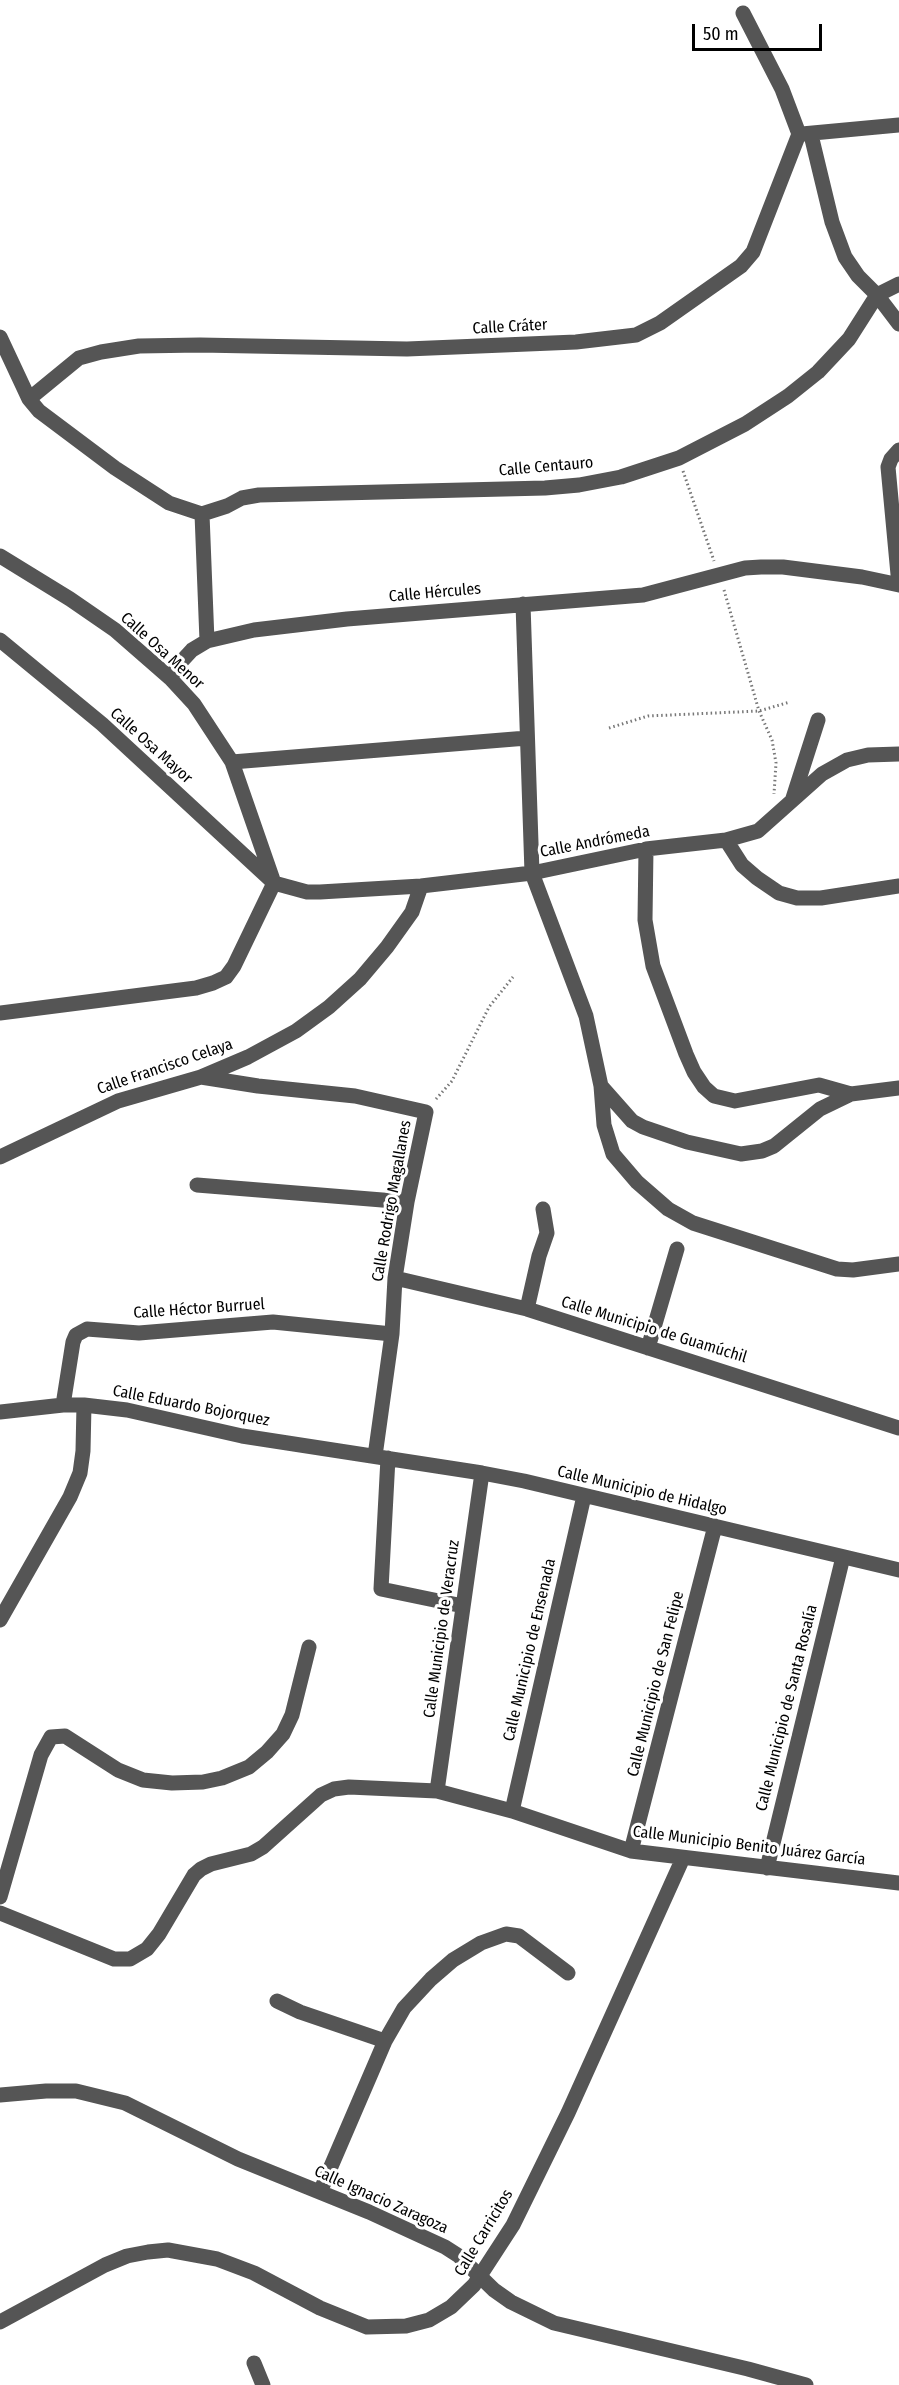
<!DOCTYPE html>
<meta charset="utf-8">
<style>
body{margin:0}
#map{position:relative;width:899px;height:2385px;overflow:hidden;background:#fff;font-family:"Fira Sans Condensed",sans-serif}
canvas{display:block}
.scale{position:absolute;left:692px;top:24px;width:130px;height:27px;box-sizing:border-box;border:3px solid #000;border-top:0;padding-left:8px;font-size:18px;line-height:21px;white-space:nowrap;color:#000;-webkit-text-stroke:4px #fff;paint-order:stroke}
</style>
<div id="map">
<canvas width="899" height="2385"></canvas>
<div class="scale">50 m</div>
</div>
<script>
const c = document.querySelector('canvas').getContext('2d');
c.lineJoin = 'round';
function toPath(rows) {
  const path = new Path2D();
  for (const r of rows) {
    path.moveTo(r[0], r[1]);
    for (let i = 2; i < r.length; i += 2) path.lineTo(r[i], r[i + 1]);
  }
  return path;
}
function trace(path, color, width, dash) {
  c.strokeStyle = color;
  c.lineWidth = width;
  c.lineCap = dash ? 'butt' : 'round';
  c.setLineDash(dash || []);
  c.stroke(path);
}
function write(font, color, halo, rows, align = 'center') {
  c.font = font + ' "Fira Sans Condensed",sans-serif';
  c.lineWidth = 6;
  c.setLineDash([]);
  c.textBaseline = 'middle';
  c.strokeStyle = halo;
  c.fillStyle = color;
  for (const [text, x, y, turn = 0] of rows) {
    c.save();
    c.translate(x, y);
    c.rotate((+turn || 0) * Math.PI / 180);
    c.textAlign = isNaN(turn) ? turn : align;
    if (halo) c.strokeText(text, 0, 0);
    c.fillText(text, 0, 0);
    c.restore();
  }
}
const path = toPath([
 [683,471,714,561],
 [724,590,759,711,772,740,776,763,774,794],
 [609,728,648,716,759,711,790,702],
 [436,1099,452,1081,489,1007,513,977]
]);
const minor = toPath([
 [743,13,782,89,799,134],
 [802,134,899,125],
 [811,135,832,222,845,257,858,276,877,295,899,324],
 [0,337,29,399,39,411,115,468,169,503,202,514,207,641],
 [29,399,79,358,101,352,139,346,200,345,407,349,576,342,636,335,660,323,741,266,753,252,799,134],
 [202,514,227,506,242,498,259,495,545,488,579,485,621,477,679,458,745,424,788,396,818,372,849,339,877,295,899,284],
 [0,556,70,599,115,630,170,678,194,704,232,762,273,880],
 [899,585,888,467,891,459,899,450],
 [523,604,532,873,586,1016,601,1086,604,1125,613,1154,637,1182,668,1209,693,1223,837,1269,853,1270,899,1264],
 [0,640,102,724,274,883,307,892,320,892,421,886,532,873,646,849,726,840,742,865,757,878,779,893,797,898,821,898,899,886],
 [170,678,180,663,192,650,207,641,254,630,347,619,643,595,745,568,761,567,783,567,862,577,899,585],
 [232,762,527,738],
 [793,798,818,720],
 [726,840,758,831,822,774,847,760,868,755,899,754],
 [646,849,645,920,653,966,686,1054,694,1072,704,1087,714,1096,735,1101,819,1085,851,1094],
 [0,1013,196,988,213,983,226,977,234,966,274,883],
 [201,1077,258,1086,355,1096,426,1112,407,1202,395,1278,392,1334,375,1456],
 [601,1086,632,1121,643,1127,687,1142,741,1154,762,1151,774,1146,820,1109,851,1094,899,1088],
 [0,1157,118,1101,201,1077,248,1057,296,1031,329,1007,360,979,387,947,412,912,421,886],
 [197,1185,407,1202],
 [395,1278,527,1309,899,1428],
 [527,1309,539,1256,547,1233,543,1209],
 [648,1348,677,1249],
 [63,1405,73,1342,76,1335,87,1329,139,1333,273,1322,392,1334],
 [0,1412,63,1405,84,1405,127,1410,242,1436,482,1473,524,1481,899,1570],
 [388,1458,381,1589,463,1606],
 [0,1620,70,1497,80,1473,83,1451,84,1405],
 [437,1791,482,1473],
 [512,1811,584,1496],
 [631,1851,715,1526],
 [767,1868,843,1557],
 [0,1897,41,1755,51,1737,65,1736,118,1770,143,1780,172,1783,203,1782,222,1778,249,1767,267,1752,283,1734,292,1715,309,1647],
 [0,1913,114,1959,130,1959,147,1949,159,1934,194,1875,201,1869,211,1864,251,1854,263,1847,321,1795,334,1789,349,1787,437,1791,512,1811,631,1851,899,1883],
 [277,2001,300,2012,385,2041],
 [0,2095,46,2091,76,2091,125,2103,238,2159,369,2212,445,2247,459,2256,494,2290,511,2302,554,2323,748,2369,806,2385],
 [320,2192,385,2041,404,2008,431,1979,453,1960,481,1943,506,1934,519,1936,568,1973],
 [0,2322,105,2265,127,2256,148,2252,168,2250,217,2259,254,2273,320,2308,367,2327,406,2326,429,2320,451,2307,474,2285,513,2225,568,2113,683,1858],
 [254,2363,263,2385]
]);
const streetNames = [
 ["Calle Cráter",510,327,-3],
 ["Calle Centauro",546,467,-5],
 ["Calle Hércules",435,593,-5],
 ["Calle Osa Menor",162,651,42],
 ["Calle Osa Mayor",151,746,42],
 ["Calle Andrómeda",595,842,-11],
 ["Calle Francisco Celaya",165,1067,-19],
 ["Calle Rodrigo Magallanes",392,1201,-80],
 ["Calle Héctor Burruel",199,1309,-4],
 ["Calle Municipio de Guamúchil",654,1330,17],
 ["Calle Eduardo Bojorquez",191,1406,11],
 ["Calle Municipio de Hidalgo",642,1491,13],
 ["Calle Municipio de Veracruz",442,1629,-82],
 ["Calle Municipio de Ensenada",530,1650,-77],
 ["Calle Municipio de San Felipe",656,1684,-76],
 ["Calle Municipio de Santa Rosalía",787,1708,-76],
 ["Calle Municipio Benito Juárez García",749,1846,7],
 ["Calle Ignacio Zaragoza",381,2200,24],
 ["Calle Carricitos",484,2233,-59]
];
trace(path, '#777', 3, [1.5, 3]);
trace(minor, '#555', 15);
write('16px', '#000', '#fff', streetNames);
</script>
